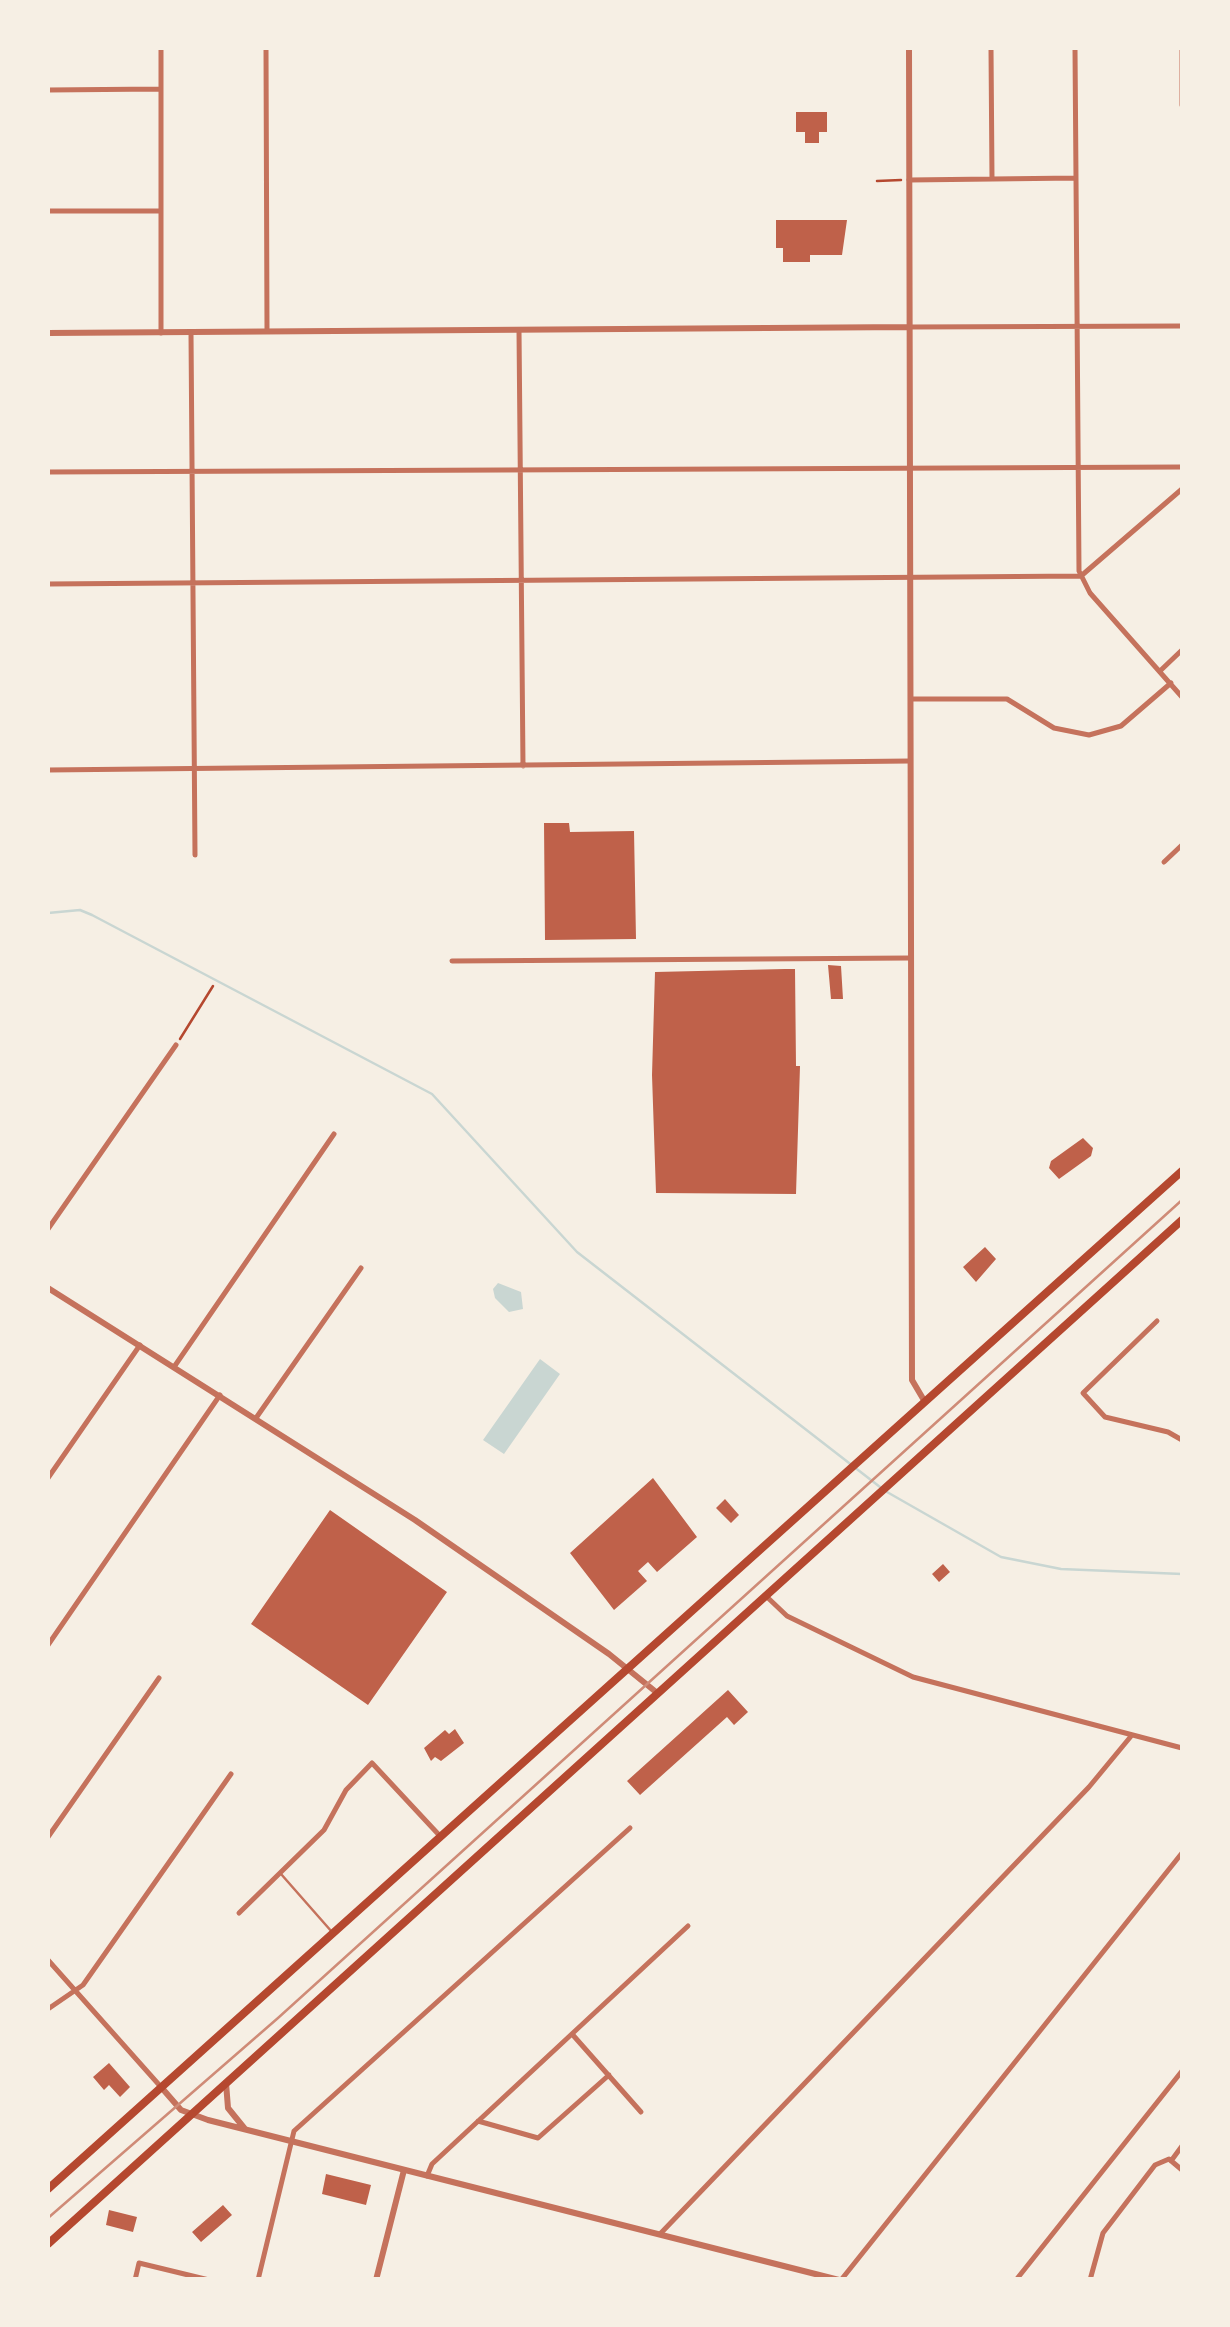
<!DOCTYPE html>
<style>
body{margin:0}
#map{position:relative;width:1230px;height:2327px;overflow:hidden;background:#f6efe4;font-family:Rubik,sans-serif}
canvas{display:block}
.frame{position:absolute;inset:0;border:50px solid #f6efe4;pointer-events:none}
</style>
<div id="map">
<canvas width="1230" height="2327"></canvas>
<div class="frame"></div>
</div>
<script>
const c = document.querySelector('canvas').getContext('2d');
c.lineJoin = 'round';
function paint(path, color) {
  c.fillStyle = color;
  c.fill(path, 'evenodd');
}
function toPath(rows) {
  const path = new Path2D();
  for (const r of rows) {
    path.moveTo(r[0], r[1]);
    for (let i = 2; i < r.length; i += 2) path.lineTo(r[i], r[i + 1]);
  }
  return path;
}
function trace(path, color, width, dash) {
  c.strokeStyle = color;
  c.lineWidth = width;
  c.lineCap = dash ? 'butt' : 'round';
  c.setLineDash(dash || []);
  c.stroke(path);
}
const water = toPath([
 [498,1283,521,1292,523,1309,509,1312,495,1298,493,1289],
 [540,1359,560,1374,504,1454,483,1440]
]);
const stream = toPath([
 [48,913,80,910,92,915,432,1094,577,1252,880,1487],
 [887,1492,1001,1557,1061,1569,1182,1574]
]);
const building = toPath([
 [796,112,827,112,827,132,819,132,819,143,805,143,805,132,796,132],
 [776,220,847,220,842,255,810,255,810,262,783,262,783,248,776,248],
 [544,823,569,823,570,832,634,831,636,939,545,940],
 [828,965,841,966,843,999,831,999],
 [785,969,795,969,796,1066,800,1066,796,1194,656,1193,652,1075,655,972],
 [1083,1138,1093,1148,1091,1156,1059,1179,1049,1168,1051,1161],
 [985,1247,996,1259,976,1282,963,1267],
 [653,1478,697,1537,657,1572,648,1562,638,1571,647,1581,614,1610,570,1553],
 [725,1499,739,1515,731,1523,716,1508],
 [330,1510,447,1592,368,1705,251,1624],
 [943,1564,950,1572,939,1582,932,1574],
 [728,1690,748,1712,734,1725,727,1717,640,1795,627,1781],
 [455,1729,464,1743,441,1761,435,1757,431,1761,424,1748,445,1730,449,1734],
 [109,2063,130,2087,120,2097,109,2085,104,2090,93,2077],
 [326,2174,371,2185,366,2205,322,2194],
 [223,2205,232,2215,201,2242,192,2232],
 [109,2210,137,2217,133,2232,106,2225]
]);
const path = toPath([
 [877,181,901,180],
 [180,1039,213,986]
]);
const service = toPath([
 [281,1874,332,1932]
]);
const minor = toPath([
 [266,48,267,331],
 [991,48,992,179],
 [1075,48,1079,571,1090,593,1182,697],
 [1182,48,1182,105],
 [48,90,160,89],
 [909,180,1076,178],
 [48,211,159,211],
 [910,327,1182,326],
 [519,330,523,766],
 [161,333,161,48],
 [191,333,195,855],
 [48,472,1182,467],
 [1081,576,1182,489],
 [48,584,1081,576],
 [1160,671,1182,650],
 [913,699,1007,699,1054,728,1089,735,1121,726,1171,683],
 [48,770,910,761],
 [1164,862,1182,845],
 [452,961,910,958],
 [48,1229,176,1045],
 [1157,1321,1083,1393,1105,1417,1168,1432,1182,1440],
 [174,1367,334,1134],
 [256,1418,361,1268],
 [48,1478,140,1345],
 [767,1597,787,1616,913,1677,1182,1748],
 [48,1645,220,1395],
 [48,1837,159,1678],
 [239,1913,324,1830,346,1790,372,1763,440,1836],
 [48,1960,161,2087],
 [48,2009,83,1985,231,1774],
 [572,2034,641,2112],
 [478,2121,538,2138,609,2075],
 [1171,2161,1182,2146],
 [427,2176,432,2164,688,1926],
 [660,2234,1089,1787,1132,1735],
 [135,2280,139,2263,209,2280],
 [258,2280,294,2131,630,1828],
 [841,2280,1182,1853],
 [1016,2280,1182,2071],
 [1090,2280,1103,2233,1155,2165,1169,2159,1182,2170]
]);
const tertiary = toPath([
 [909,48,912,1380,925,1402],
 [48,333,910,327],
 [48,1288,415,1520,609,1654,656,1692],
 [226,2083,228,2108,245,2129],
 [161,2087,181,2110,208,2120,839,2280],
 [376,2280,404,2170]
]);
const primary = toPath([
 [48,2189,1182,1171],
 [48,2244,1182,1220]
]);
const tram = toPath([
 [48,2218,278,2018,1182,1200]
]);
paint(water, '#c9d6d2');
trace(stream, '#c9d6d2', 2.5);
paint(building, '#bf614a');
trace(path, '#b5482f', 2.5);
trace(service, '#c5725c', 2.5);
trace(minor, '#c5725c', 5);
trace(tertiary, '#c5725c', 6);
trace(primary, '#b5482f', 8);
trace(tram, '#cf8b77', 2.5);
</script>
